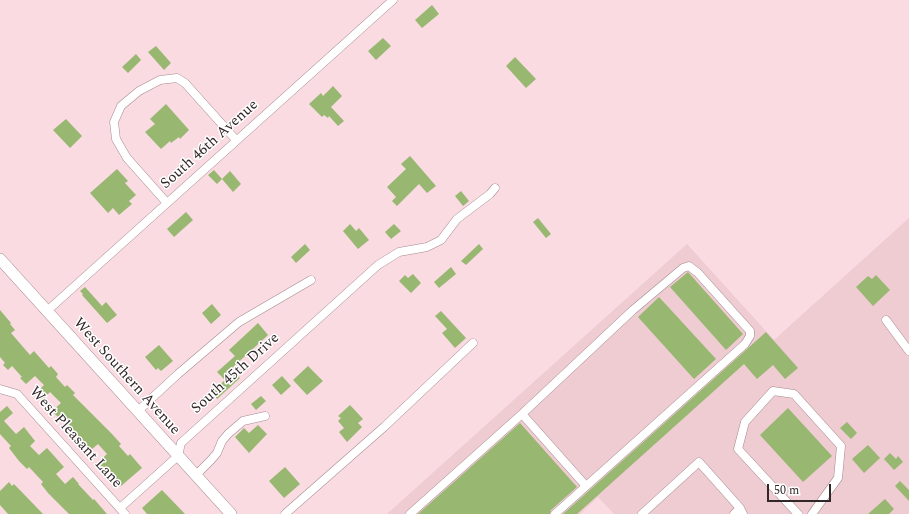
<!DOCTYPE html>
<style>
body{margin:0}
#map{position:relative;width:909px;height:514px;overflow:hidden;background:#f9dbe1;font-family:Spectral,serif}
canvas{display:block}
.scale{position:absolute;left:767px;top:484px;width:64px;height:18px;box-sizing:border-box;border:2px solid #312628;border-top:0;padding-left:5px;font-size:12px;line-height:14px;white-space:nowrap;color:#312628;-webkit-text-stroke:3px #fff;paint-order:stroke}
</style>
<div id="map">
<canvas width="909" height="514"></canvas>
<div class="scale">50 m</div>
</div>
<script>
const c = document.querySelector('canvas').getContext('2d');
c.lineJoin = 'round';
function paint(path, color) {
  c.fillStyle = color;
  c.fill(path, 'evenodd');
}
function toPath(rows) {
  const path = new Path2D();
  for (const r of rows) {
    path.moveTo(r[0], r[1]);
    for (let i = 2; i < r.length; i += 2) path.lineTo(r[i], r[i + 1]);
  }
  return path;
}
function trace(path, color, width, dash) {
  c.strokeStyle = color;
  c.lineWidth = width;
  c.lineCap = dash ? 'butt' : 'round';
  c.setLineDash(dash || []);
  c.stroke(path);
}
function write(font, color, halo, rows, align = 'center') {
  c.font = font + ' Spectral,serif';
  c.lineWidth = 3;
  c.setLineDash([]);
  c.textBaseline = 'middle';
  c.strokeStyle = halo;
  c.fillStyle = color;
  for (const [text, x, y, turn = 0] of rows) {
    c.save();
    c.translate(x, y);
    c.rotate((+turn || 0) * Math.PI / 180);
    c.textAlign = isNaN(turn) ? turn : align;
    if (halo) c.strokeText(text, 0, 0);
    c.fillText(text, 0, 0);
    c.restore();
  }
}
const built = toPath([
 [909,218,909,514,614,514,598,497,580,514,387,514,687,244,774,340]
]);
const building = toPath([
 [432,5,439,14,422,28,415,20],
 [383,38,391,46,376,60,368,51],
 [156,46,171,63,164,70,148,52],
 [136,54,141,60,128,73,122,67],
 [515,57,536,79,526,88,506,66],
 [333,86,342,96,331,107,344,121,338,126,329,116,328,118,324,115,322,117,309,104,321,93,323,96],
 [166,104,189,130,180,139,179,137,171,143,170,141,161,149,145,132,155,124,150,119],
 [66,119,82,136,70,148,53,130],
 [410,156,436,186,427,193,419,184,397,206,392,201,396,197,387,187,406,169,401,164],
 [117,169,128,181,125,183,136,195,129,201,132,204,119,215,113,208,108,213,90,193],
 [214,170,222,179,230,171,241,184,233,192,222,179,217,184,208,175],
 [461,191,469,201,463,206,455,196],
 [186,212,193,220,174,237,167,229],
 [538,218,551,234,546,238,533,222],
 [350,224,356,231,359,228,369,240,358,249,343,231],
 [394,224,401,231,391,239,385,232],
 [305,244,310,250,296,263,291,257],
 [479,244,483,249,466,265,461,261],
 [451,267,456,274,439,288,434,282],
 [688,272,743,334,726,350,670,287],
 [413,274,421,283,411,293,399,281,405,275,408,278],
 [876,275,890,290,873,306,856,287,868,276,872,279],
 [85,287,102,306,106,302,117,315,107,323,82,295,83,294,80,291],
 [659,297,716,359,694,379,638,317],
 [212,304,221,315,211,324,202,313],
 [0,310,11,323,10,324,15,330,11,333,30,355,34,351,49,368,51,366,58,374,56,377,65,387,67,385,75,393,73,395,112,434,121,444,119,446,128,456,130,454,142,468,121,486,106,468,104,469,98,462,107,454,98,444,91,450,61,416,59,418,52,411,61,403,50,392,42,400,36,393,44,385,35,376,26,384,20,378,22,377,12,366,8,370,3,365,5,363,0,357],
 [441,311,466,338,455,348,442,333,447,329,435,316],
 [258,323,268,335,231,369,240,378,217,399,212,392,225,380,217,372,235,356,229,350],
 [766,332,798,368,785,379,773,365,757,379,744,364,577,514,563,514],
 [159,345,173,361,161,371,158,368,156,370,145,357],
 [308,366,323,381,307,395,293,380],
 [282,376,291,386,281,395,272,385],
 [261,396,266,401,256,410,251,404],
 [350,405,363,419,358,423,362,427,347,442,339,432,344,428,338,421,341,418,338,416],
 [7,406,13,413,4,421,16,434,24,427,35,441,30,446,39,455,47,448,64,467,56,474,65,484,73,477,79,484,78,484,93,500,94,499,107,514,69,514,48,493,41,484,43,482,29,467,27,469,19,461,9,448,11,446,0,434,0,412],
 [788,408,832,456,803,482,760,435],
 [847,422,857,433,851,439,840,428],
 [520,423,577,487,551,510,550,514,418,514],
 [258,425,267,434,249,453,235,437,244,428,249,433],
 [868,445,880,458,864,473,852,459],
 [890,453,896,459,898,456,903,462,894,470,884,459],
 [285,467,300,484,284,498,269,481],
 [900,481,909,490,909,501,895,486],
 [9,482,12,486,14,484,43,514,8,514,0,505,0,491],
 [162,490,185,514,147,514,142,508],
 [885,499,894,509,889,514,868,514]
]);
const minor = toPath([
 [167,203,127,158,116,139,114,122,121,106,139,91,160,80,177,78,185,83,236,140],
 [47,311,393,0],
 [886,320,909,351],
 [0,389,17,394,125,514],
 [138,411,178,374,239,322,311,280],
 [522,414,586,486],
 [196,475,211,460,217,453,222,441,228,434,243,421,265,416],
 [120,508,178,456,181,443,378,265,399,252,427,247,441,240,457,219,490,194,495,188],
 [285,514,384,427,473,343],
 [410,514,522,414,633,310,683,268,689,266,698,273,750,331,750,336,745,344,555,514],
 [642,514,699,462,740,508,743,514],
 [734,514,740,508],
 [798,514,738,449,745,422,773,391,794,394,841,446,838,478,812,514]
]);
const major = toPath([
 [0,259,231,514]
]);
const streetNames = [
 ["South 46th Avenue",210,145,-42],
 ["South 45th Drive",236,374,-42],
 ["West Southern Avenue",126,377,48],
 ["West Pleasant Lane",75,438,48]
];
paint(built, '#efcbd2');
paint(building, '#98b771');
trace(minor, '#a58a8f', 9);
trace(major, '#a58a8f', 12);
trace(minor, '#fff', 8);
trace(major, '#fff', 11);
write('15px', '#312628', '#fff', streetNames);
</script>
